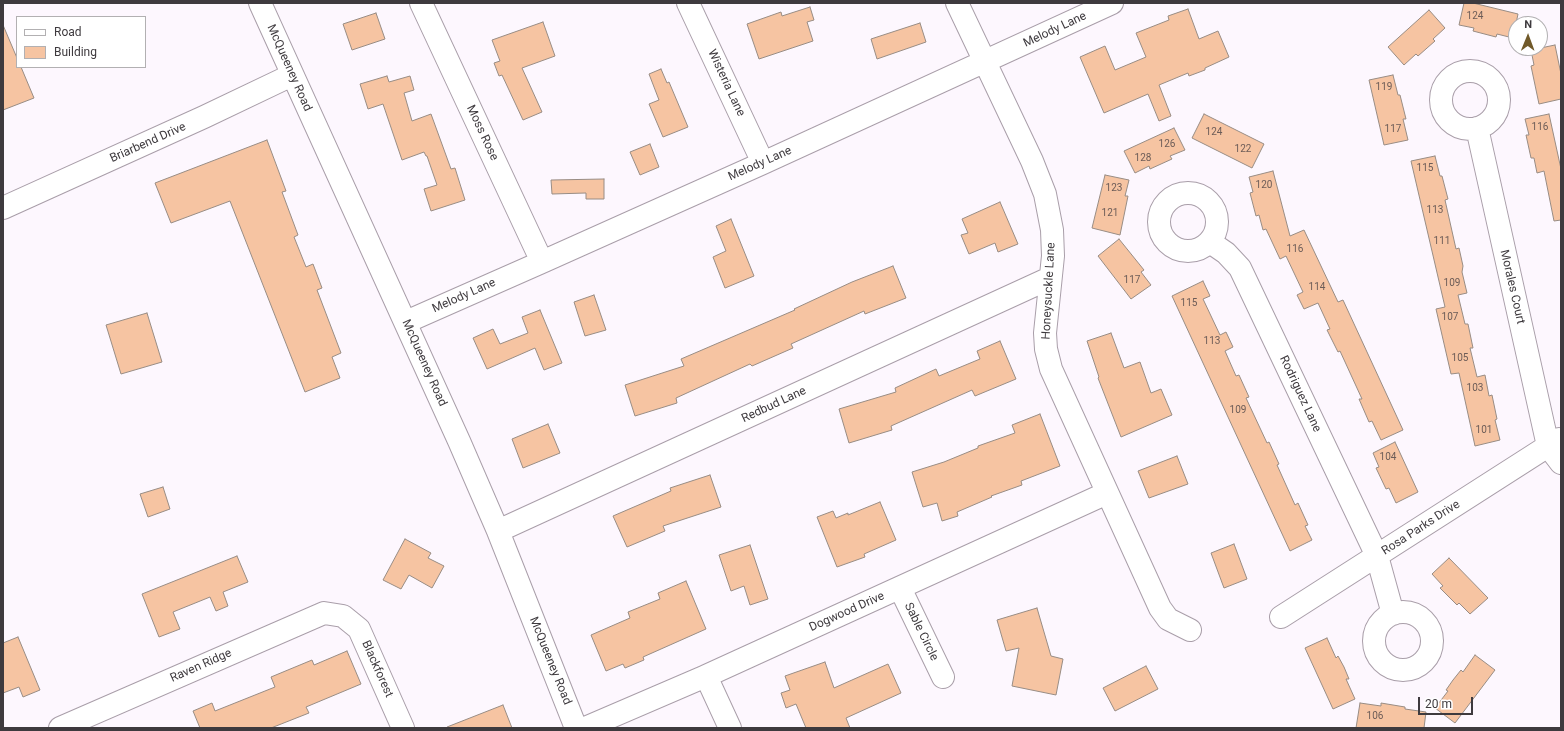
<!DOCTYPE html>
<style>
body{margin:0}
#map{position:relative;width:1564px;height:731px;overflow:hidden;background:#fdf7fe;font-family:Roboto,sans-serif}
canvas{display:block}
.frame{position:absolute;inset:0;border:4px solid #3e3a3e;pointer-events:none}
.legend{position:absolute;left:16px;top:16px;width:130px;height:52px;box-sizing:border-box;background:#fff;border:1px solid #b2b0b2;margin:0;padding:5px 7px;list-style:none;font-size:12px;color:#3e3a3e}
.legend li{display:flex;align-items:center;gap:8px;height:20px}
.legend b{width:20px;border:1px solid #b2b0b2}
.north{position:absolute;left:1508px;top:16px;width:40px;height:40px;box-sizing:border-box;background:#fff;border:1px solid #b2b0b2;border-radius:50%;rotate:1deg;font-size:11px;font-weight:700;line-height:16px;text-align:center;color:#3e3a3e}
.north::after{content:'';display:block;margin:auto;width:14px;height:18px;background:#715a2a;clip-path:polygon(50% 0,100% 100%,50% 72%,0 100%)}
.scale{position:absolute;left:1418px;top:697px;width:55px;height:18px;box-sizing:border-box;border:2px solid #3e3a3e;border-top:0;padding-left:5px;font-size:12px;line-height:14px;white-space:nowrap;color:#3e3a3e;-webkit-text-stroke:3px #fff;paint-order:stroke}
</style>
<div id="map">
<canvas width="1564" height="731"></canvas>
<div class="frame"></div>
<ul class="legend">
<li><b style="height:5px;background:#fff"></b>Road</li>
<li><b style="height:11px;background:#f6c4a2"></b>Building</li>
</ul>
<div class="north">N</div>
<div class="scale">20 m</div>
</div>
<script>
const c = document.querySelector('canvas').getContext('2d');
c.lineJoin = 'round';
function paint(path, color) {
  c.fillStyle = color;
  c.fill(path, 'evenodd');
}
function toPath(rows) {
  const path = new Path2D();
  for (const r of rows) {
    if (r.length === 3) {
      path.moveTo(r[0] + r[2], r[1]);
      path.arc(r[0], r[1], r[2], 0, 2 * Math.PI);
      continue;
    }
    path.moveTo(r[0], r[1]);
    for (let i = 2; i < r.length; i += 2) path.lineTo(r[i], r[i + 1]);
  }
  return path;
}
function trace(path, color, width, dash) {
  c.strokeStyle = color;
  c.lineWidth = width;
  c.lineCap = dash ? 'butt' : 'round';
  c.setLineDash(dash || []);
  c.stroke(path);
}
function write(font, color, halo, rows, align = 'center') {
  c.font = font + ' Roboto,sans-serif';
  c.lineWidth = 3.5;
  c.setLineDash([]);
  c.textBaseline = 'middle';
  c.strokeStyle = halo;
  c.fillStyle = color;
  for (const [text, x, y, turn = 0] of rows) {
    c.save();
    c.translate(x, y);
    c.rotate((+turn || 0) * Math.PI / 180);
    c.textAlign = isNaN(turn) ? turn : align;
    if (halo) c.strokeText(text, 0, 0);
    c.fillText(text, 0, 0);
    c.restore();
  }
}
const building = toPath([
 [1464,3,1473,3,1518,14,1513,38,1497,34,1496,37,1473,31,1474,28,1459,25,1464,3],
 [810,7,814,20,807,22,813,41,759,59,747,24,781,12,782,16,810,7],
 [1188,9,1199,39,1218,31,1229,57,1205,68,1205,70,1189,76,1188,73,1159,85,1171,116,1159,121,1148,94,1104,113,1080,57,1105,46,1115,70,1146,57,1136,33,1169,20,1168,16,1188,9],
 [1429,10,1445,28,1433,39,1435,41,1418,56,1416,54,1404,65,1388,47,1429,10],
 [376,13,385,39,352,50,343,24,376,13],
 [543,22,555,56,522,68,542,112,523,120,502,75,499,76,494,63,500,61,492,40,543,22],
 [920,23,926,42,877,59,871,39,920,23],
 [3,25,17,58,17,67,21,67,34,98,3,110,3,25],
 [1555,45,1561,74,1561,99,1539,104,1531,66,1534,65,1531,50,1555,45],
 [661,69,667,83,669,82,688,127,663,137,649,104,659,100,649,74,661,69],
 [1393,75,1398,95,1400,95,1406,119,1403,119,1408,140,1384,145,1369,80,1393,75],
 [387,76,389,82,410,76,414,90,404,93,412,121,431,114,451,169,455,168,465,200,431,211,424,189,437,185,427,156,426,156,424,152,402,160,383,104,368,109,360,84,387,76],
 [1204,114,1264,144,1252,168,1192,138,1204,114],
 [1549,114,1561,169,1561,220,1554,221,1544,171,1537,173,1534,158,1531,158,1526,135,1529,135,1525,119,1549,114],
 [1174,128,1185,150,1170,156,1172,159,1150,169,1149,166,1135,173,1124,151,1174,128],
 [267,140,286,191,282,192,298,235,294,237,306,267,313,264,322,288,317,290,341,353,332,357,340,378,305,392,230,201,171,223,155,183,267,140],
 [650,144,659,167,640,175,630,152,650,144],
 [1435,156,1440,176,1442,176,1448,199,1445,200,1456,249,1459,248,1463,266,1462,272,1467,293,1458,295,1465,324,1468,324,1473,348,1470,348,1477,377,1485,375,1489,396,1492,395,1497,419,1495,420,1500,440,1475,446,1459,373,1451,374,1436,309,1445,307,1411,161,1435,156],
 [1273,171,1290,236,1304,230,1338,302,1343,300,1403,430,1381,440,1372,421,1369,422,1359,399,1362,399,1340,351,1338,352,1327,330,1330,329,1318,303,1304,309,1297,295,1303,292,1286,256,1280,259,1266,229,1263,230,1259,215,1256,216,1250,193,1253,192,1249,177,1273,171],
 [1105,175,1129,180,1125,196,1128,196,1120,235,1092,228,1105,175],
 [604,179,604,199,586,199,586,193,552,194,551,180,604,179],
 [1000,202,1018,244,998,252,995,243,969,254,961,235,968,233,962,219,1000,202],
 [731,219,754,276,725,288,713,257,726,251,716,226,731,219],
 [1119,239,1144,270,1141,272,1151,285,1131,299,1098,256,1119,239],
 [893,266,906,298,865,314,864,311,791,344,793,348,752,366,750,364,676,398,677,403,635,416,625,385,684,366,681,359,795,310,794,309,852,282,893,266],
 [1203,281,1210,296,1203,299,1220,335,1226,332,1233,347,1225,351,1236,376,1239,375,1249,397,1246,398,1267,443,1269,442,1279,464,1277,465,1295,505,1298,503,1308,525,1305,526,1312,540,1290,551,1172,296,1203,281],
 [594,295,606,330,585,336,574,302,594,295],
 [540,310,562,363,544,370,535,348,487,369,473,338,493,329,500,344,528,333,522,317,540,310],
 [147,313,162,362,121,374,106,325,147,313],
 [1111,333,1124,368,1140,362,1151,393,1161,389,1172,415,1121,437,1098,378,1099,377,1087,341,1111,333],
 [1000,341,1016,379,975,396,972,390,891,426,892,430,849,443,839,409,896,392,895,388,936,369,939,376,980,359,977,351,1000,341],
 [1040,414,1060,466,1021,481,1022,485,991,496,992,497,957,512,958,516,942,521,937,503,923,507,912,472,944,462,978,448,978,446,1015,433,1012,425,1040,414],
 [548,424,560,453,523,468,512,439,548,424],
 [1395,442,1418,492,1396,503,1389,488,1386,489,1376,468,1379,467,1373,453,1395,442],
 [1177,456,1188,484,1149,498,1138,471,1177,456],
 [710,475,721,507,663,526,665,531,627,547,613,516,671,491,670,488,710,475],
 [163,487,170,509,148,517,140,494,163,487],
 [880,502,896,540,864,554,865,557,837,567,817,517,833,511,836,518,848,513,848,515,880,502],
 [405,539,431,553,428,558,444,566,432,588,409,575,401,589,383,580,405,539],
 [1234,544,1247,579,1224,588,1211,553,1234,544],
 [750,545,768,599,750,605,744,586,731,591,719,555,750,545],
 [237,556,248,582,223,592,228,606,216,611,210,597,173,612,180,629,159,637,142,594,237,556],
 [1449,558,1488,598,1470,614,1459,603,1457,605,1440,588,1443,586,1432,574,1449,558],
 [686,581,706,629,643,657,644,660,625,668,623,664,606,671,591,635,630,618,628,612,660,599,658,593,686,581],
 [1037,608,1051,656,1063,659,1056,695,1012,686,1019,648,1006,651,997,620,1037,608],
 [18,637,40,690,23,697,19,687,3,693,3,643,18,637],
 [1327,638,1336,658,1338,656,1344,667,1349,679,1346,679,1355,699,1333,709,1305,648,1327,638],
 [347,651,361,684,306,707,309,713,271,728,200,728,193,711,212,703,215,711,275,687,271,677,312,660,314,665,347,651],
 [1475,655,1495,670,1455,723,1435,708,1448,691,1446,690,1453,680,1461,670,1463,672,1475,655],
 [825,662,834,688,888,664,901,693,846,718,850,728,806,728,796,704,786,708,781,693,790,690,785,676,825,662],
 [1146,666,1158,689,1115,711,1103,688,1146,666],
 [1360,703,1381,706,1381,703,1405,707,1405,709,1426,712,1424,728,1356,728,1360,703],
 [503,705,512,728,447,728,447,727,503,705]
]);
const minor = toPath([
 [260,3,459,441,498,531,576,728],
 [421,3,542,262],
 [688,3,763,163],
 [957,3,1032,161,1045,194,1052,230,1053,256,1045,333,1046,349,1051,369,1160,608,1168,619,1190,630],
 [1470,100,29],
 [1477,128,1548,446,1561,463],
 [1188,222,29],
 [3,208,204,117,292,75],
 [1210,242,1226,253,1240,268,1377,556,1393,614],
 [406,322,542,262,763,163,1112,3],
 [498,531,1050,278],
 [900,588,943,677],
 [1403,641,29],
 [1281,617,1559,439],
 [706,676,730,728],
 [60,728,324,613,343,616,359,629,403,728],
 [585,728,706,676,1107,493]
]);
const numberNames = [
 ["124",1475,16],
 ["119",1384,87],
 ["116",1540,127],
 ["117",1393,129],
 ["124",1214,132],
 ["126",1167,144],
 ["122",1243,149],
 ["128",1143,158],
 ["115",1425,168],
 ["120",1264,185],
 ["123",1114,188],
 ["113",1435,210],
 ["121",1110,213],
 ["111",1442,241],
 ["116",1295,249],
 ["117",1132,280],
 ["109",1452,283],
 ["114",1317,287],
 ["115",1189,303],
 ["107",1450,317],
 ["113",1212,341],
 ["105",1460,358],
 ["103",1475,388],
 ["109",1238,410],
 ["101",1484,430],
 ["104",1388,457],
 ["106",1375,716]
];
const streetNames = [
 ["Melody Lane",1055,30,-25],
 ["McQueeney Road",289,68,66],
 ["Wisteria Lane",726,83,65],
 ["Moss Rose",482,133,65],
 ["Briarbend Drive",148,143,-24],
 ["Melody Lane",760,164,-24],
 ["Morales Court",1512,287,77],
 ["Honeysuckle Lane",1049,291,-87],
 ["Melody Lane",464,296,-24],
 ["McQueeney Road",424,363,66],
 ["Rodriguez Lane",1300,394,65],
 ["Redbud Lane",774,405,-25],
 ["Rosa Parks Drive",1421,528,-33],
 ["Dogwood Drive",847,612,-24],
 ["Sable Circle",921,632,64],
 ["McQueeney Road",550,661,68],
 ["Raven Ridge",201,666,-24],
 ["Blackforest",377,669,66]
];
paint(building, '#f6c4a2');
trace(building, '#988c84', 1);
trace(minor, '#a99ea9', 24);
trace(minor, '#fff', 22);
write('10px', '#6c5c57', null, numberNames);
write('12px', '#3e3a3e', '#fff', streetNames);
</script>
